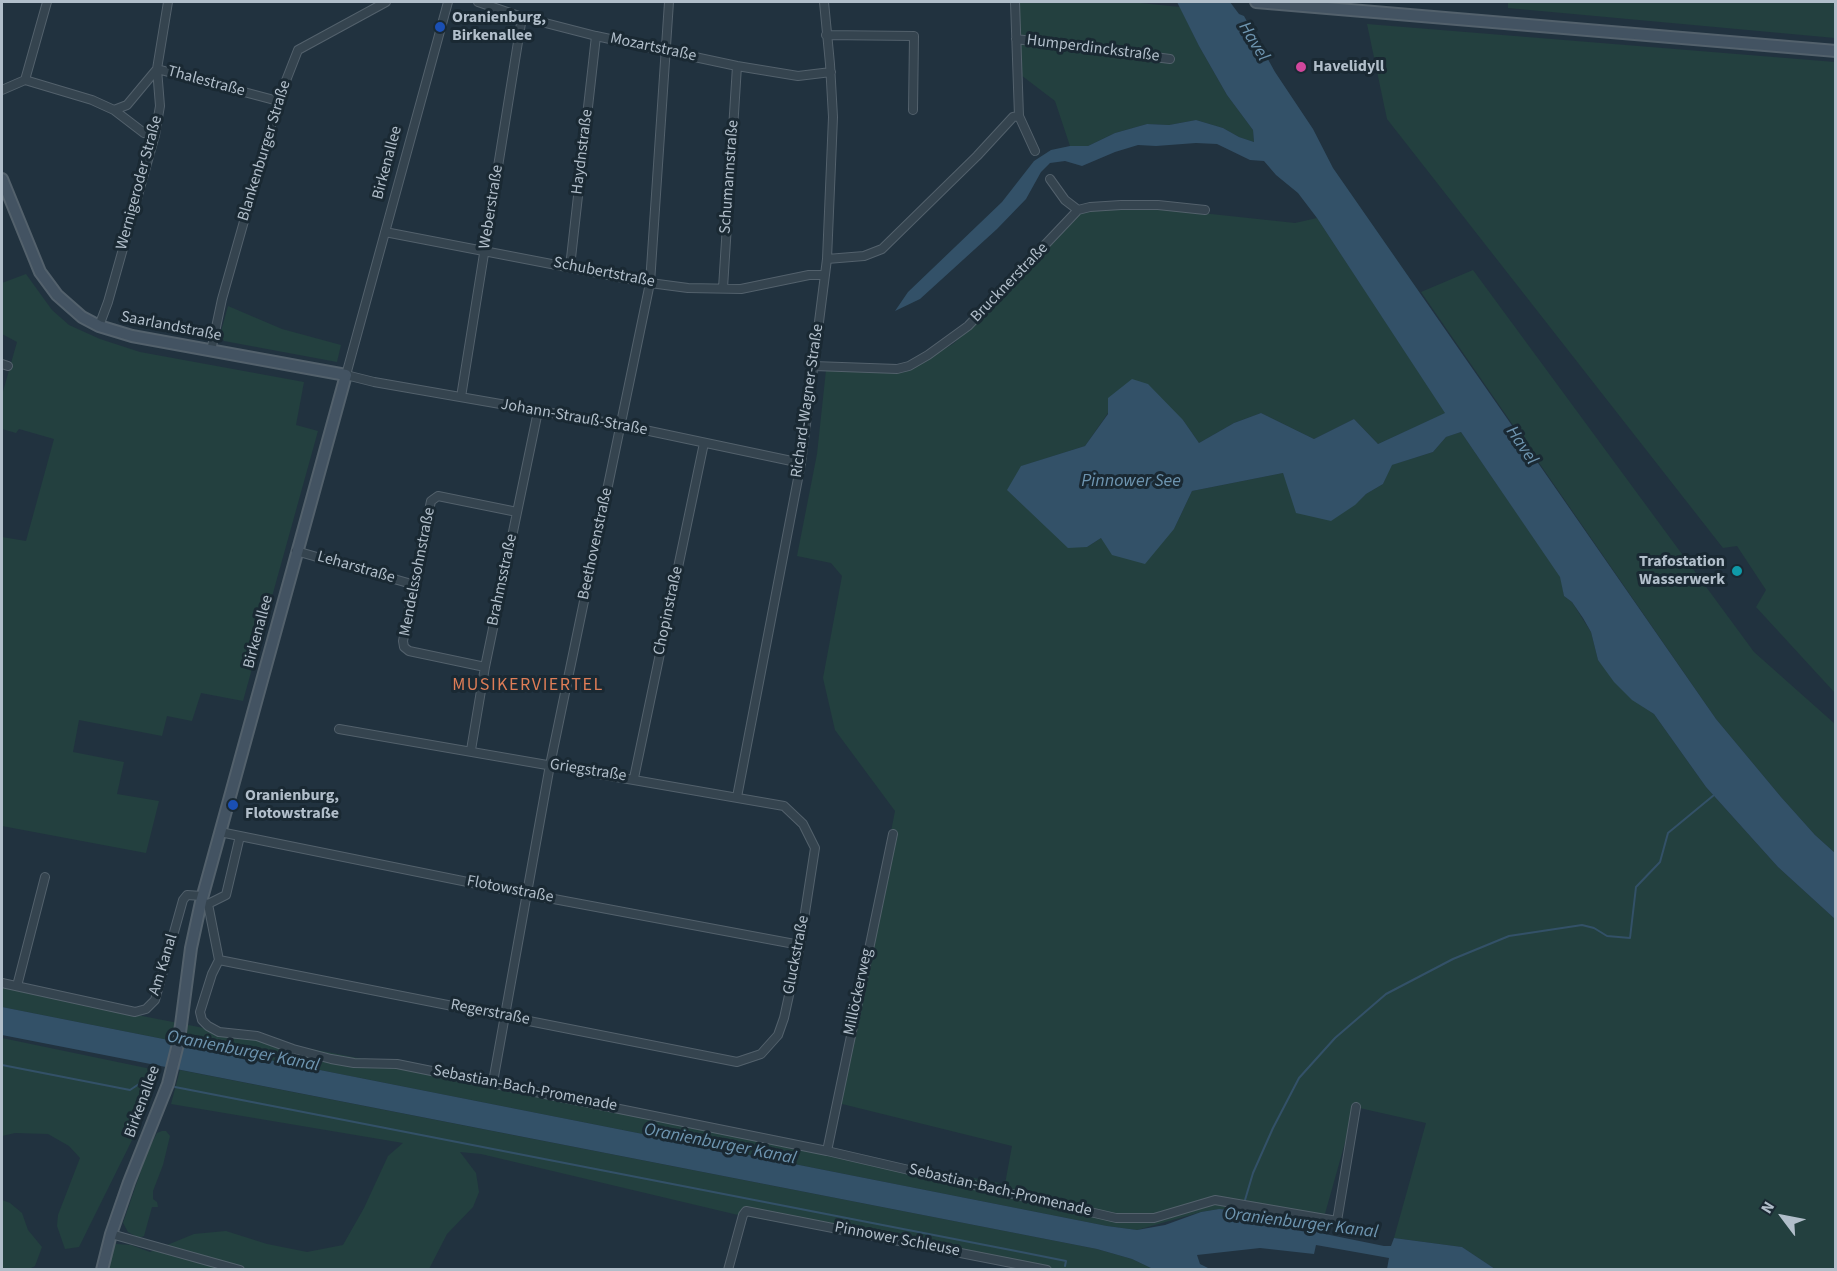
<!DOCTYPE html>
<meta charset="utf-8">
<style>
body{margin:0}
#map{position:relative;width:1837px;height:1271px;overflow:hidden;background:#21323f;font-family:"Source Sans 3",sans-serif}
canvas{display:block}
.frame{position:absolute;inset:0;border:3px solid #b1beca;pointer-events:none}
.north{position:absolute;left:1753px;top:1187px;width:60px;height:60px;-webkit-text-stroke:4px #1a2933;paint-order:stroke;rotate:302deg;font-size:16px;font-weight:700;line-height:24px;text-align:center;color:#b1beca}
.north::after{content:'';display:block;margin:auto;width:21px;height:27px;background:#b1beca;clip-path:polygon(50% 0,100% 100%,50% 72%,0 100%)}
</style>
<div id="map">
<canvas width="1837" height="1271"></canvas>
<div class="frame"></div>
<div class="north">N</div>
</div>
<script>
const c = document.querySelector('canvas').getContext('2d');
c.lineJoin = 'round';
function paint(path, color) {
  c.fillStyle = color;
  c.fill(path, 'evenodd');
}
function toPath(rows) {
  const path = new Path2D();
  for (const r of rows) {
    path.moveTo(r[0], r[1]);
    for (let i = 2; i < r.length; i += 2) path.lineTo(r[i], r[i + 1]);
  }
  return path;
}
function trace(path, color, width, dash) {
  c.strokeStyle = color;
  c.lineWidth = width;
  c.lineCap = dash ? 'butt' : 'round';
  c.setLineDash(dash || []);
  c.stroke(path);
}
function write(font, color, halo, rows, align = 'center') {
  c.font = font + ' "Source Sans 3",sans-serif';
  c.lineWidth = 6;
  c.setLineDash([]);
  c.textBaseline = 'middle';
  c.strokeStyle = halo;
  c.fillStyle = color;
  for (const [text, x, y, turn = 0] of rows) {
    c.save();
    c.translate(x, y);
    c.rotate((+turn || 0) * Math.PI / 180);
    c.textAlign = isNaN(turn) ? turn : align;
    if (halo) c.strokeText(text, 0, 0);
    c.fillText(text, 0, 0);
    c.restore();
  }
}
const green = toPath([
 [1013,2,1131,2,1180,7,1199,46,1227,95,1253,130,1254,142,1239,137,1223,128,1196,120,1169,125,1147,124,1115,133,1088,146,1070,146,1055,101,1017,72],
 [1508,2,1835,2,1835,38,1508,8],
 [1367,24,1835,62,1835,693,1756,607,1766,590,1737,546,1723,548,1387,119],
 [1146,207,1295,223,1317,218,1446,413,1378,444,1354,419,1314,439,1261,413,1234,423,1199,443,1183,420,1108,413,1085,446,1022,466,1087,547,1101,538,1174,529,1192,491,1283,473,1287,483,1358,502,1366,494,1383,484,1391,465,1433,452,1446,437,1461,432,1561,577,1564,596,1572,602,1591,632,1598,660,1639,704,1654,714,1706,787,1778,867,1835,919,1835,1269,1495,1269,1462,1247,1394,1238,1426,1123,1355,1107,1321,1228,1257,1213,1219,1209,1201,1212,1137,1230,1107,1226,2,1007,2,986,60,1000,1005,1184,1012,1146,838,1103,895,811,835,730,823,678,842,576,831,563,797,556,817,454,826,370,902,373,953,344,1004,296,1078,215,1091,209],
 [1473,270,1754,652,1835,724,1835,853,1815,835,1781,797,1716,719,1421,292],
 [26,274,52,310,69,325,100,339,140,352,304,382,296,425,318,431,243,701,201,693,192,721,167,716,162,736,79,720,73,752,124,762,117,794,159,801,146,853,2,826,2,537,26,541,54,439,19,429,16,433,2,429,2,395,17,342,2,334,2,283],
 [228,306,282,329,341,345,337,362,224,341,220,335],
 [2,1038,156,1070,157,1075,151,1099,138,1128,79,1247,65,1249,57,1226,58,1215,80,1158,69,1146,48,1134,15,1133,2,1136],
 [180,1070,1097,1249,1132,1259,1153,1269,1044,1269,738,1215,481,1154,460,1152,476,1173,479,1192,473,1207,447,1234,429,1269,108,1270,115,1244,131,1245,150,1252,194,1234,226,1231,267,1244,307,1252,343,1245,364,1208,388,1156,403,1143,171,1104],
 [162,1131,166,1131,170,1136,163,1165,153,1191,153,1199,157,1202,158,1207,152,1207,144,1236,139,1238,128,1232,123,1223,148,1150,157,1133],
 [2,1200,10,1203,22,1213,28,1230,42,1247,35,1266,29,1269,2,1269]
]);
const water = toPath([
 [1177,2,1230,2,1239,14,1244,16,1275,72,1313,129,1333,168,1716,719,1781,797,1815,835,1835,853,1835,919,1778,867,1706,787,1654,714,1632,700,1614,682,1598,660,1591,632,1583,618,1572,602,1564,596,1560,577,1461,432,1446,437,1433,452,1392,465,1383,484,1366,494,1355,505,1331,521,1296,513,1283,473,1192,491,1174,529,1145,564,1112,555,1101,538,1087,547,1068,548,1007,490,1021,466,1085,446,1108,414,1108,398,1132,379,1148,384,1183,420,1199,443,1234,423,1261,413,1314,439,1354,419,1378,444,1445,413,1317,218,1298,193,1276,175,1264,161,1250,160,1217,144,1196,143,1156,146,1138,145,1115,152,1082,166,1065,161,1050,163,1041,172,1026,199,997,229,920,299,895,311,908,292,1002,202,1034,161,1051,150,1070,146,1088,146,1115,133,1147,124,1169,125,1196,120,1223,128,1239,137,1254,142,1253,130,1227,95,1199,46],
 [2,1007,1107,1226,1137,1230,1165,1225,1201,1212,1219,1209,1243,1211,1321,1228,1320,1233,1384,1246,1391,1246,1394,1238,1462,1247,1495,1269,1387,1269,1389,1258,1316,1245,1314,1254,1260,1248,1197,1255,1200,1264,1210,1269,1153,1269,1132,1259,1097,1249,2,1035]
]);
const stream = toPath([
 [2,1065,130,1090,145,1080],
 [175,1087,1021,1252,1066,1261,1065,1266],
 [1245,1200,1253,1173,1273,1128,1299,1078,1335,1038,1386,994,1453,959,1509,936,1582,925,1594,928,1607,936,1630,938,1636,887,1660,862,1668,833,1714,795]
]);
const street = toPath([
 [448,2,346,375,374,382,621,425,801,463],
 [478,2,522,17,596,36,737,66,798,76,831,72],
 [1015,2,1019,116,1035,151],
 [826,35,914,36,913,110],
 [1016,39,1170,59],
 [25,80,47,2],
 [2,90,25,80,92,100,114,110,127,105,157,69,278,101],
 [114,110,144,133,155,135],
 [1050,179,1065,200,1078,210],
 [385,232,650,283,688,288,741,289,809,275,825,275],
 [827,259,864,256,882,249,977,156,1013,117,1019,116],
 [570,267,596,36],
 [723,288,737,66],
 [99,326,108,302,155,135,160,106,157,69,168,2],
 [211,351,222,299,278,101,298,50,386,2],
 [2,364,8,366],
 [814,366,897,369,909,366,928,355,968,326,1078,210,1090,207,1121,205,1158,205,1205,210],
 [461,397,522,17],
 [296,551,415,585],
 [485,667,409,651,404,647,403,641,431,501,438,496,517,512],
 [471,750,485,667,538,411],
 [634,778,704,443],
 [737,797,801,463,827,259,833,117,830,64,824,2],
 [220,832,527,894,800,945],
 [201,902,208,904,219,960,212,974,200,1012,202,1020,208,1026,219,1032,257,1036,293,1049,331,1059,354,1063,397,1064,827,1151,1116,1218,1154,1218,1215,1200,1337,1221,1356,1107],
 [208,904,226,895,240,836],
 [219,960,737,1062,761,1054,778,1035,784,1018,800,945,815,848,803,824,784,806,339,729],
 [2,983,135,1012,146,1009,155,1000,183,900,187,895,202,896],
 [17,986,45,877],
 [493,1082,550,765,650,283,669,2],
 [827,1151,893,834],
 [111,1234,240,1270],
 [728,1270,743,1215,746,1211,1047,1270]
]);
const secondary = toPath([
 [1256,2,1836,51],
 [2,179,40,272,57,295,82,317,99,326,132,336,346,375,201,902,191,948,179,1040,168,1084,129,1182,111,1234,102,1270]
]);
const markers = [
 [440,27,6,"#1a4fb4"],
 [1301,67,6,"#d1479c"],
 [1737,571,6,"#0f9aa8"],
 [233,805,6,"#1a4fb4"]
];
const poiNames = [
 ["Oranienburg,",452,18],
 ["Birkenallee",452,36],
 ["Havelidyll",1313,67],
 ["Trafostation",1725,562,"right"],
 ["Wasserwerk",1725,580,"right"],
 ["Oranienburg,",245,796],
 ["Flotowstraße",245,814]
];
const streetNames = [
 ["Mozartstraße",653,48,12],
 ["Humperdinckstraße",1093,49,7],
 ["Thalestraße",206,82,15],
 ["Blankenburger Straße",265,151,-73],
 ["Haydnstraße",583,152,-83],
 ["Birkenallee",388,163,-75],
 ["Schumannstraße",730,177,-86],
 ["Wernigeroder Straße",140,183,-75],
 ["Weberstraße",492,207,-81],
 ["Schubertstraße",604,273,11],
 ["Brucknerstraße",1010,283,-46],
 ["Saarlandstraße",171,327,11],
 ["Richard-Wagner-Straße",808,401,-82],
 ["Johann-Strauß-Straße",574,418,10],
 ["Beethovenstraße",596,544,-78],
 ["Leharstraße",356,568,16],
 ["Mendelssohnstraße",418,572,-79],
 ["Brahmsstraße",503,580,-78],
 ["Chopinstraße",669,611,-78],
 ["Birkenallee",259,632,-75],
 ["Griegstraße",588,771,9],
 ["Flotowstraße",510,890,11],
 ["Gluckstraße",797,955,-79],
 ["Am Kanal",164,965,-73],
 ["Millöckerweg",859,992,-78],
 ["Regerstraße",490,1013,11],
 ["Sebastian-Bach-Promenade",525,1089,11],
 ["Birkenallee",143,1102,-70],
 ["Sebastian-Bach-Promenade",1000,1191,13],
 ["Pinnower Schleuse",897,1240,11]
];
const waterNames = [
 ["Havel",1253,42,59],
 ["Havel",1521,446,56],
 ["Pinnower See",1131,482],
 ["Oranienburger Kanal",243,1052,11],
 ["Oranienburger Kanal",720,1145,11],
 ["Oranienburger Kanal",1301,1224,7]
];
const neighbourhoodNames = [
 ["MUSIKERVIERTEL",528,686]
];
paint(green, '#23403f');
paint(water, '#335168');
trace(stream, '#335168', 2);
trace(street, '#53616c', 10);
trace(secondary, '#53616c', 14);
trace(street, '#35444f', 8);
trace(secondary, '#435362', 10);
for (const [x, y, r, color] of markers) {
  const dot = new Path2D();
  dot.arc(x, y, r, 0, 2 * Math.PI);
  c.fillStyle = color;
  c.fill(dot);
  trace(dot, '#1a2933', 2);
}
write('bold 16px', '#b1beca', '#1a2933', poiNames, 'left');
write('16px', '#b1beca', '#1a2933', streetNames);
write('italic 18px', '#6e95b0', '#1a2933', waterNames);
c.letterSpacing = '1.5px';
write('18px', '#df7d57', '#1a2933', neighbourhoodNames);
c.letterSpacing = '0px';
</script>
